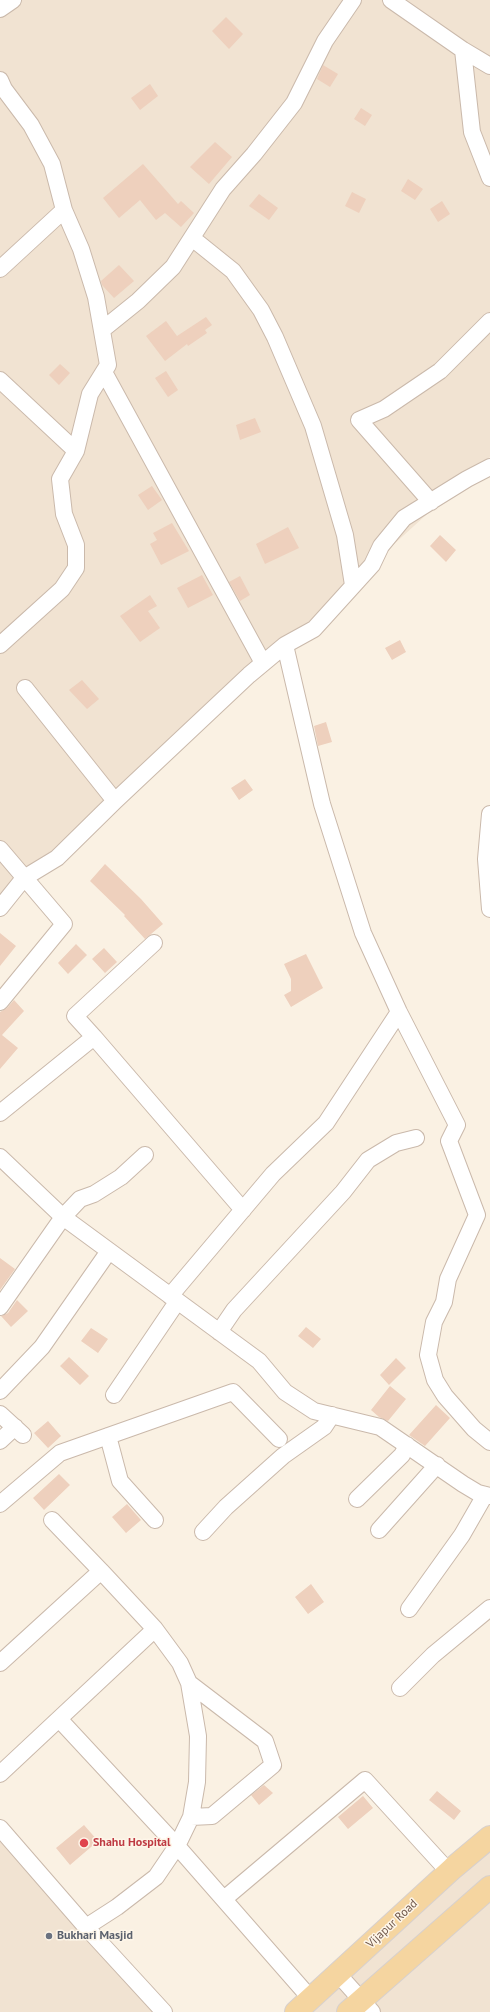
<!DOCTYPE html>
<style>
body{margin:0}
canvas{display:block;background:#faf1e3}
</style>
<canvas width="490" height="2012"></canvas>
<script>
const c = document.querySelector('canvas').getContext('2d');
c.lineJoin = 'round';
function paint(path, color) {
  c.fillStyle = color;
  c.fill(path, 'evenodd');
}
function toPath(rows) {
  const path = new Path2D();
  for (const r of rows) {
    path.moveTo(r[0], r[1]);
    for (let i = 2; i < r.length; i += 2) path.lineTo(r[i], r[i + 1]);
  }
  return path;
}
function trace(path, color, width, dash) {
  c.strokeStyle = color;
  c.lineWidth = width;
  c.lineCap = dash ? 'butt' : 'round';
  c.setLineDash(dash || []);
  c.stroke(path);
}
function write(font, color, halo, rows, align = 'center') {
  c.font = font + ' "PT Sans",sans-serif';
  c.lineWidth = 3;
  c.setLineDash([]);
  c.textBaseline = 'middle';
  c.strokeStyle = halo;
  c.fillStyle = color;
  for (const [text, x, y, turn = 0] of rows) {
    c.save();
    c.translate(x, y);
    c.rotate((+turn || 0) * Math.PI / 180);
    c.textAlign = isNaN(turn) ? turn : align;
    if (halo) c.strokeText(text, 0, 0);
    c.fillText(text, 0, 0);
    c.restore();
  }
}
const residential = toPath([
 [0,0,490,0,490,457,263,663,0,912],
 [0,1823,167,2012,0,2012],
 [490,1841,490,2012,300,2012]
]);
const building = toPath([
 [226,17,243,34,229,49,212,31],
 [323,65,338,74,330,87,317,79],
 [150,84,158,96,140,110,131,98],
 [361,108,372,115,365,126,354,119],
 [215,142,232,157,209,184,190,167],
 [143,164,178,204,181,201,194,213,181,227,165,213,156,220,140,200,119,218,103,198],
 [408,179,423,189,415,200,401,191],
 [352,192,366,199,359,213,345,206],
 [259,194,278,208,269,220,249,206],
 [442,201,450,214,438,222,430,209],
 [119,265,134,281,114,298,102,285,101,281],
 [206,317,212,325,205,330,207,333,188,346,187,344,165,361,146,336,166,321,177,336],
 [60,364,70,373,59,385,49,375],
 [166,371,178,390,168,397,155,378],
 [255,418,261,432,240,440,236,425],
 [152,486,162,500,148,510,138,495],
 [172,523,189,551,161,565,150,544,157,540,153,533],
 [288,527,299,548,265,564,256,544],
 [440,535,456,550,446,562,430,546],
 [202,575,213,595,188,608,177,588],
 [240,576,250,595,240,601,229,582],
 [150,595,157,606,148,611,160,628,140,642,120,616],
 [400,640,406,652,392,660,385,648],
 [82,680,99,699,87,709,69,690],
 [326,722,332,742,318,746,314,726],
 [245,779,253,790,239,800,231,788],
 [105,864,141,899,163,924,145,939,124,916,125,915,90,881],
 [0,933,16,946,0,966],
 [76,944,87,955,68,974,58,963],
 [104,948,117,962,105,973,92,959],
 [306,954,323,988,291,1007,284,995,291,991,291,979,284,964],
 [14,1000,24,1011,2,1035,18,1048,0,1069,0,1012,7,1008],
 [0,1258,15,1269,0,1290],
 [17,1300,28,1311,11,1327,1,1316,8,1313],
 [306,1327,321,1339,313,1348,298,1336],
 [91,1328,108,1339,98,1353,81,1341],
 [69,1357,89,1376,80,1385,60,1366],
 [396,1358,406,1368,389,1385,380,1375],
 [390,1386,406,1399,388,1421,379,1417,371,1410],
 [436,1405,450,1418,425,1446,409,1435],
 [48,1421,61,1436,48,1448,34,1433],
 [59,1474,70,1485,44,1510,33,1498],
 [127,1504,141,1520,126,1533,112,1517],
 [311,1584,324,1602,308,1614,295,1597],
 [264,1785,273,1793,259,1805,251,1795],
 [437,1791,461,1811,454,1820,429,1800],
 [363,1796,373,1808,348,1829,338,1817],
 [84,1825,98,1841,70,1865,56,1848]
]);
const minor = toPath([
 [391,0,463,50,490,66],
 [0,9,13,0],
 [463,50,472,132,490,178],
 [0,80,4,89,31,125,52,164,64,210,81,249,96,297,108,365,90,394,76,451,60,479,64,514,76,545,76,568,62,589,0,645],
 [192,238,233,271,261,310,275,337,313,426,345,535,353,585],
 [0,269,64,210],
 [102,330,138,301,173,267,223,189,254,154,294,103,325,41,353,0],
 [104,372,263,663],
 [0,380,76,451],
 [490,467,467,479,404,518,381,546,372,565,314,629,285,645,322,804,363,933,399,1012,457,1125,449,1141,477,1215,448,1279,444,1302,434,1322,428,1355,435,1380,445,1396,474,1429,490,1442],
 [431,502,359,420,384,409,440,371,490,321],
 [25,688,115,801],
 [490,814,486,859,490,909],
 [0,849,64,924,0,1002],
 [0,908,24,878,57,858,115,801,249,675,285,645],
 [94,1037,243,1210],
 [0,1113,94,1037,75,1016,154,943],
 [0,1157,63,1217,259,1361,285,1392,314,1411,380,1427,463,1484,478,1493,490,1496],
 [170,1296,273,1174,326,1123,399,1012],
 [0,1307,63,1217,80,1199,94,1194,121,1177,145,1155],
 [219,1332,234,1310,343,1192,368,1160,396,1143,416,1138],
 [0,1391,42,1347,109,1251],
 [114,1395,177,1302],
 [0,1414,23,1435],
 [108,1436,120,1481,155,1520],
 [0,1441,15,1427],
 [357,1499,402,1455,407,1445],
 [0,1504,60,1453,233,1392,279,1439],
 [379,1530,437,1465],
 [203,1532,226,1507,283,1456,324,1427,332,1415],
 [409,1609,462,1535,485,1495],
 [0,1663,101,1571,52,1520],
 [189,1683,265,1741,273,1765,212,1816,191,1817],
 [400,1688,433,1655,490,1608],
 [59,1719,177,1846,311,1999],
 [0,1774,155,1629,101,1571],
 [0,1828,86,1927,164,2012],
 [224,1899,365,1780,449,1872],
 [86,1927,117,1907,156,1877,177,1846,191,1817,197,1782,198,1736,189,1683,180,1663,155,1629],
 [338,1974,372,2012]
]);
const primary = toPath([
 [296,2012,453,1868,490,1837],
 [348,2012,490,1887]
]);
const markers = [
 [84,1843,5,"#e0444e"],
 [49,1936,4,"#6b7280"]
];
const healthNames = [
 ["Shahu Hospital",93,1843]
];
const streetNames = [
 ["Vijapur Road",392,1924,-43]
];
const worshipNames = [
 ["Bukhari Masjid",57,1936]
];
paint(residential, '#f1e3d2');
paint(building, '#eed0bd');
trace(minor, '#cab9ab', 18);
trace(primary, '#d7d0cd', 24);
trace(minor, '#fff', 16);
trace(primary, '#f5d5a0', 22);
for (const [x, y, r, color] of markers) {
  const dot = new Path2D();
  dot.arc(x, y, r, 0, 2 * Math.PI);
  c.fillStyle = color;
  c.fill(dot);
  trace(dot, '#fef6e9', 1.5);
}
write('bold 12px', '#be3a42', '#fef6e9', healthNames, 'left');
write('12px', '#70584b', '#fef6e9', streetNames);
write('bold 12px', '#5b616d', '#fef6e9', worshipNames, 'left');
</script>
